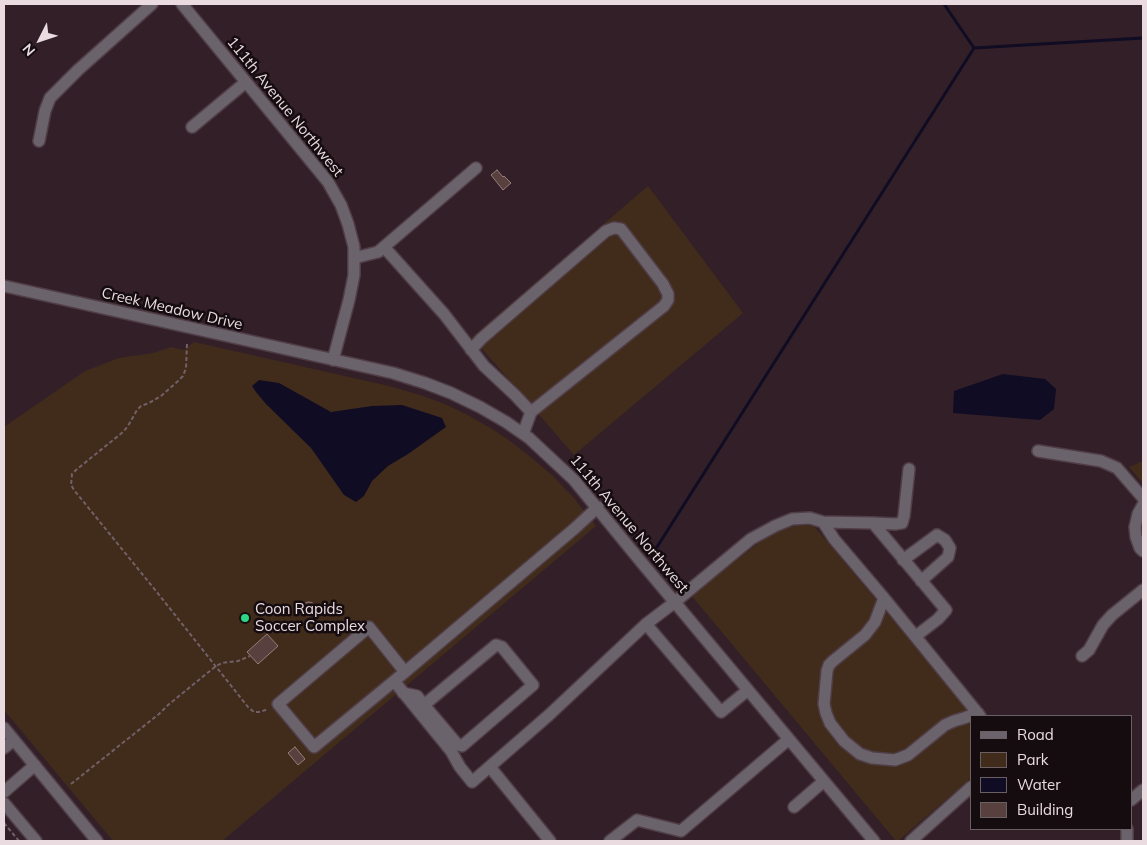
<!DOCTYPE html>
<style>
body{margin:0}
#map{position:relative;width:1147px;height:845px;overflow:hidden;background:#331f28;font-family:Mulish,sans-serif}
canvas{display:block}
.frame{position:absolute;inset:0;border:5px solid #e9dbe0;pointer-events:none}
.legend{position:absolute;left:970px;top:715px;width:162px;height:115px;box-sizing:border-box;background:#150c10;border:1px solid #6a5f63;margin:0;padding:6px 9px;list-style:none;font-size:15px;color:#e9dbe0}
.legend li{display:flex;align-items:center;gap:10px;height:25px}
.legend b{width:25px;border:1px solid #6a5f63}
.north{position:absolute;left:15px;top:15px;width:50px;height:50px;-webkit-text-stroke:4px #150c10;paint-order:stroke;rotate:229deg;font-size:14px;font-weight:700;line-height:20px;text-align:center;color:#e9dbe0}
.north::after{content:'';display:block;margin:auto;width:18px;height:22px;background:#e9dbe0;clip-path:polygon(50% 0,100% 100%,50% 72%,0 100%)}
</style>
<div id="map">
<canvas width="1147" height="845"></canvas>
<div class="frame"></div>
<ul class="legend">
<li><b style="height:6px;background:#6a636c"></b>Road</li>
<li><b style="height:14px;background:#412c1b"></b>Park</li>
<li><b style="height:14px;background:#100c24"></b>Water</li>
<li><b style="height:14px;background:#58403e"></b>Building</li>
</ul>
<div class="north">N</div>
</div>
<script>
const c = document.querySelector('canvas').getContext('2d');
c.lineJoin = 'round';
function paint(path, color) {
  c.fillStyle = color;
  c.fill(path, 'evenodd');
}
function toPath(rows) {
  const path = new Path2D();
  for (const r of rows) {
    if (r.length === 3) {
      path.moveTo(r[0] + r[2], r[1]);
      path.arc(r[0], r[1], r[2], 0, 2 * Math.PI);
      continue;
    }
    path.moveTo(r[0], r[1]);
    for (let i = 2; i < r.length; i += 2) path.lineTo(r[i], r[i + 1]);
  }
  return path;
}
function trace(path, color, width, dash) {
  c.strokeStyle = color;
  c.lineWidth = width;
  c.lineCap = dash ? 'butt' : 'round';
  c.setLineDash(dash || []);
  c.stroke(path);
}
function write(font, color, halo, rows, align = 'center') {
  c.font = font + ' Mulish,sans-serif';
  c.lineWidth = 5;
  c.setLineDash([]);
  c.textBaseline = 'middle';
  c.strokeStyle = halo;
  c.fillStyle = color;
  for (const [text, x, y, turn = 0] of rows) {
    c.save();
    c.translate(x, y);
    c.rotate((+turn || 0) * Math.PI / 180);
    c.textAlign = isNaN(turn) ? turn : align;
    if (halo) c.strokeText(text, 0, 0);
    c.fillText(text, 0, 0);
    c.restore();
  }
}
const green = toPath([
 [648,186,743,313,574,455,472,337],
 [194,342,389,386,420,395,445,404,468,415,492,429,510,441,532,458,553,476,573,497,596,526,222,841,113,841,4,710,4,427,85,371,119,358,153,353,171,347,184,350],
 [1143,461,1143,483,1129,467],
 [801,525,814,526,973,716,971,716,971,778,898,841,896,841,691,595,769,535,784,528]
]);
const water = toPath([
 [1003,374,1045,379,1056,389,1054,409,1040,420,953,413,954,391],
 [259,380,279,383,331,412,372,406,402,405,442,418,446,427,408,454,388,466,372,481,364,496,356,502,344,495,311,448,266,404,256,392,252,386]
]);
const stream = toPath([
 [944,4,974,48],
 [974,48,1143,38],
 [657,547,974,48]
]);
const building = toPath([
 [497,170,503,177,504,176,511,183,503,190,491,175,497,170],
 [309,609,7],
 [267,634,278,646,258,664,247,652,267,634],
 [295,747,305,759,298,765,288,753,295,747]
]);
const path = toPath([
 [187,344,186,368,183,376,178,381,161,396,149,403,141,406,137,410,128,426,123,432,76,470,72,474,71,485,74,490,156,591,248,707,254,712,260,712,268,709],
 [71,784,159,714,168,705,216,666,222,663,238,661,250,656],
 [4,823,19,841]
]);
const minor = toPath([
 [182,4,328,182,341,205,348,224,354,247,354,275,349,300,333,360],
 [192,127,246,82],
 [39,141,45,111,50,98,78,70,152,4],
 [384,247,444,314,484,366,515,395,531,412,523,434],
 [354,258,378,252,476,168],
 [4,286,393,373,425,383,451,393,480,407,506,422,529,438,574,480,642,563,874,841],
 [471,350,481,339,606,231,614,228,621,229,663,284,668,294,668,300,664,306,531,412],
 [1038,451,1101,461,1117,468,1143,498],
 [1143,505,1138,514,1135,527,1136,537,1140,548,1143,551],
 [823,522,873,523,946,610,938,619,916,636],
 [873,523,895,524,902,523,904,516,909,469],
 [903,560,937,535,945,540,950,548,948,557,921,581],
 [884,598,875,622,865,635,833,661,829,665,827,671,824,704,826,713,830,723,844,741,860,754,872,758,895,760,908,755,945,725,954,721,964,718,978,713],
 [646,624,721,712,748,690],
 [369,627,405,672,314,747,278,704,369,627],
 [1082,656,1089,650,1103,625,1112,615,1143,590],
 [405,672,574,529,598,507],
 [394,681,451,751,460,767,472,782,549,715,646,624,675,602,751,539,775,526,792,519,810,518,823,522,834,539,884,598,980,716],
 [403,693,417,696,424,705,458,745,462,746,533,685,502,647,496,645,424,705],
 [4,728,97,841],
 [4,748,14,740],
 [490,767,550,841],
 [4,792,35,765],
 [1131,800,1143,790],
 [4,803,36,841],
 [794,807,824,781],
 [610,841,637,820,681,831,789,739],
 [911,841,971,787],
 [1127,841,1127,829]
]);
const markers = [
 [245,618,5,"#2ad884"]
];
const streetNames = [
 ["111th Avenue Northwest",285,107,51],
 ["Creek Meadow Drive",172,309,13],
 ["111th Avenue Northwest",629,524,50]
];
const poiNames = [
 ["Coon Rapids",255,609],
 ["Soccer Complex",255,626]
];
paint(green, '#412c1b');
paint(water, '#100c24');
trace(stream, '#100c24', 3);
paint(building, '#58403e');
trace(building, '#977c79', 1);
trace(minor, '#503d45', 14);
trace(path, '#726068', 2, [4, 2.5]);
trace(minor, '#6a636c', 11);
for (const [x, y, r, color] of markers) {
  const dot = new Path2D();
  dot.arc(x, y, r, 0, 2 * Math.PI);
  c.fillStyle = color;
  c.fill(dot);
  trace(dot, '#150c10', 2);
}
write('15px', '#e9dbe0', '#150c10', streetNames);
write('15px', '#e9dbe0', '#150c10', poiNames, 'left');
</script>
